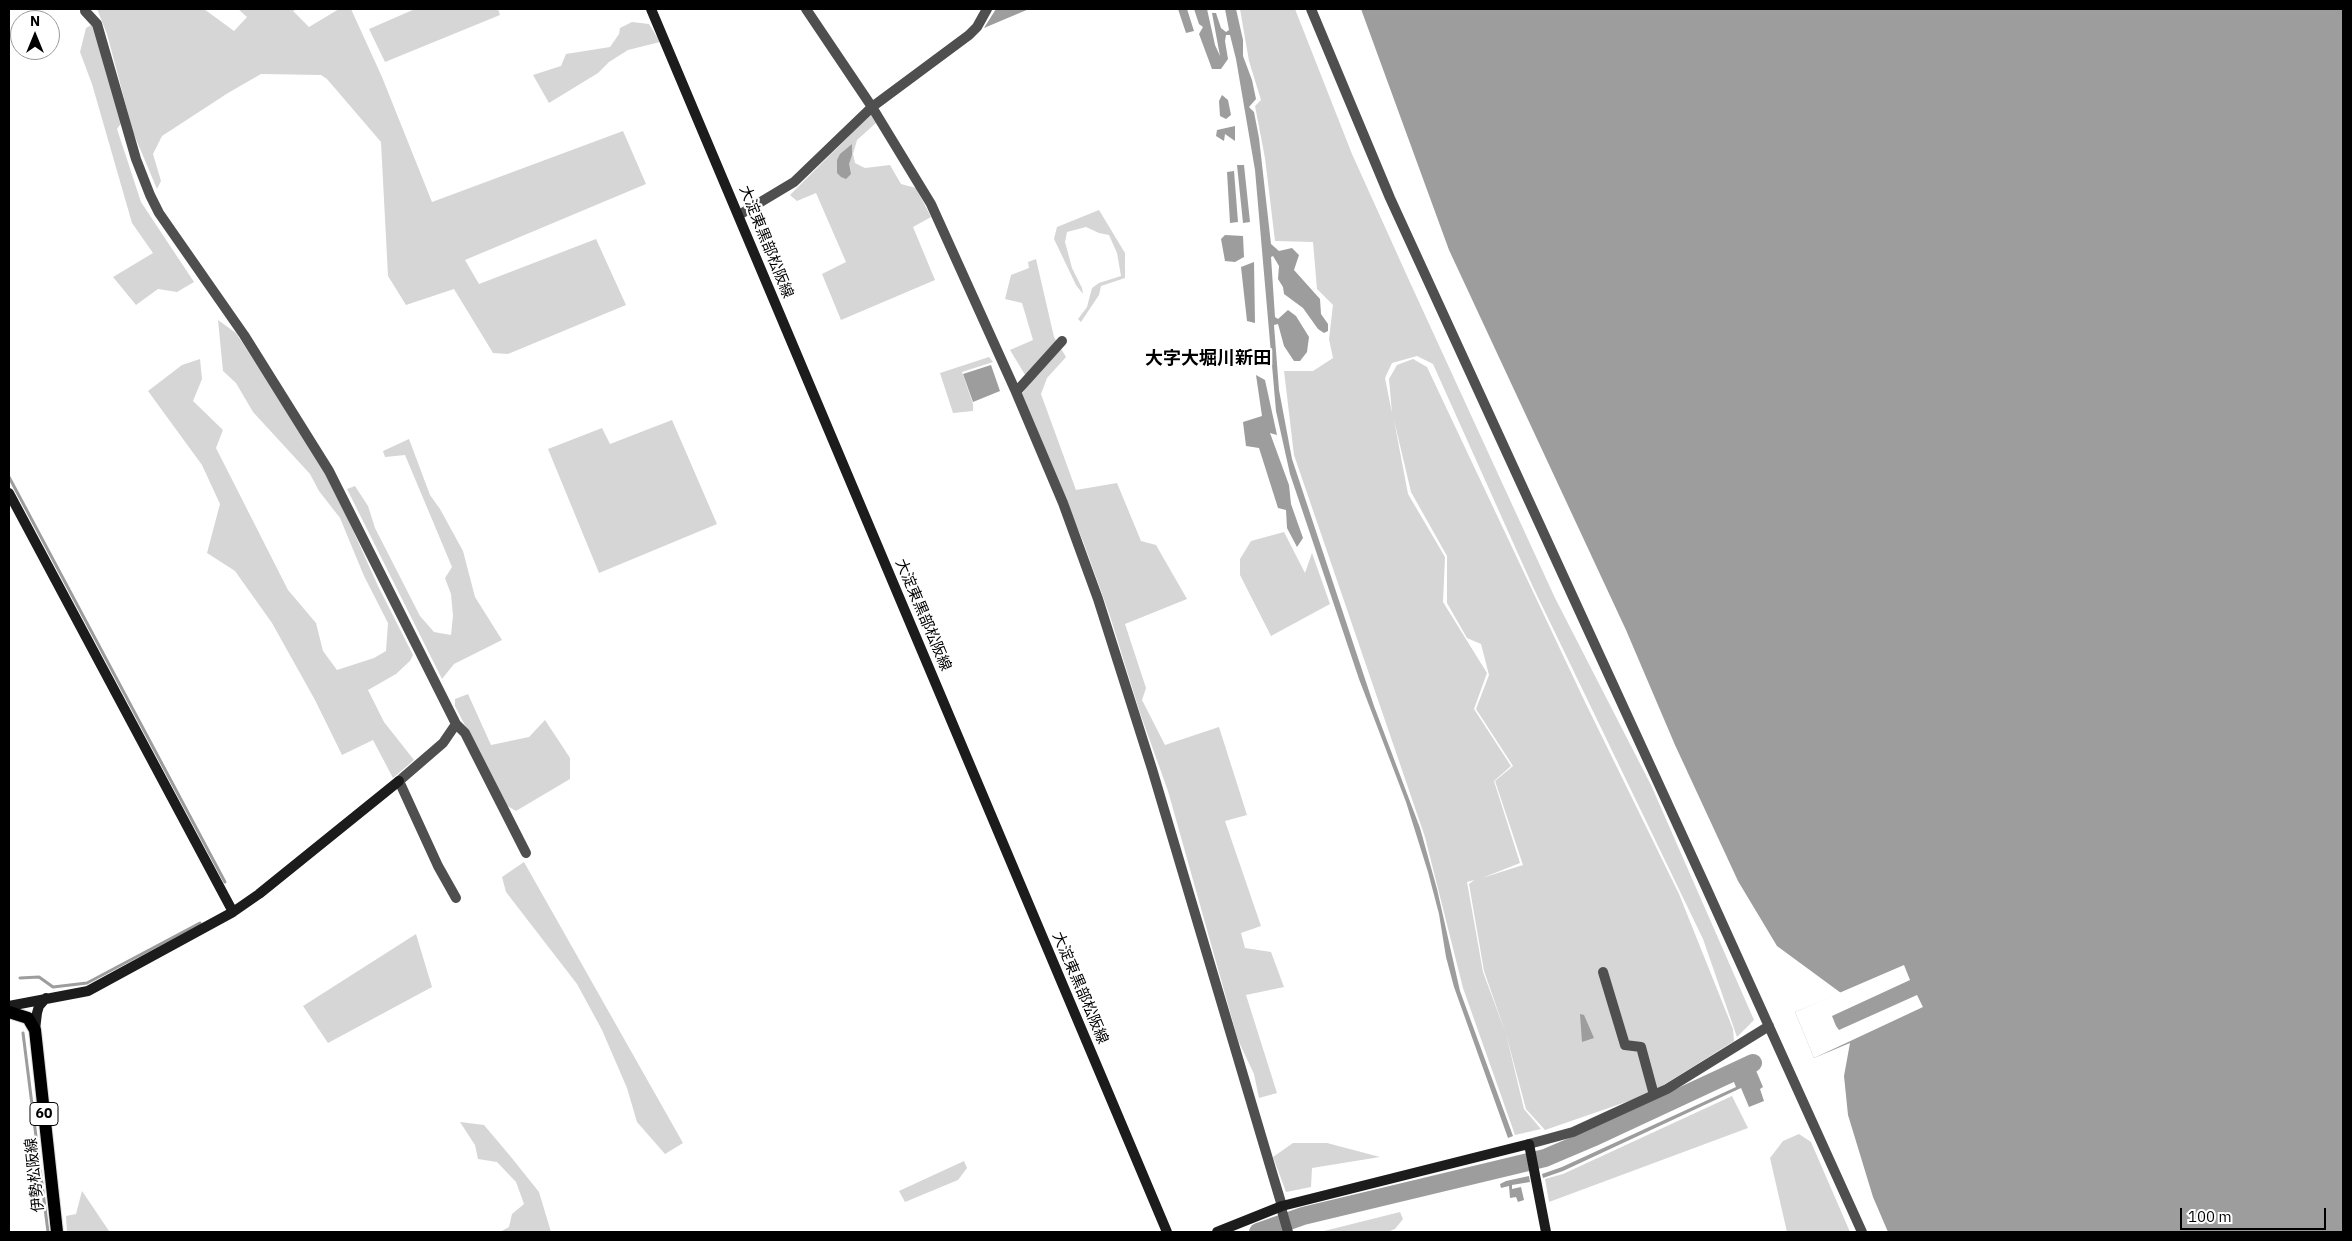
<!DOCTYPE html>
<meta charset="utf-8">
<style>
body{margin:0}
#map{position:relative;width:2352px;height:1241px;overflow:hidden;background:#fff;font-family:"IBM Plex Sans",sans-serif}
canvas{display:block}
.frame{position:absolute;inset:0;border:10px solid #000;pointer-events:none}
.north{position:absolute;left:10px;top:10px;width:50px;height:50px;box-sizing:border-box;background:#fff;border:1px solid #999;border-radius:50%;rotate:0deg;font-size:14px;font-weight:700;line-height:20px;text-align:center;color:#000}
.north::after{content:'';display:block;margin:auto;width:18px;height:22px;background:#000;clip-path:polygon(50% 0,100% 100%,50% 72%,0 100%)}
.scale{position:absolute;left:2180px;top:1208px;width:146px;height:22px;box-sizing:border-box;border:2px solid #000;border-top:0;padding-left:6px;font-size:15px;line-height:18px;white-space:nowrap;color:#000;-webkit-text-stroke:4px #fff;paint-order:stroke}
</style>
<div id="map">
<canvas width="2352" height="1241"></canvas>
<div class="frame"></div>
<div class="north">N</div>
<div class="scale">100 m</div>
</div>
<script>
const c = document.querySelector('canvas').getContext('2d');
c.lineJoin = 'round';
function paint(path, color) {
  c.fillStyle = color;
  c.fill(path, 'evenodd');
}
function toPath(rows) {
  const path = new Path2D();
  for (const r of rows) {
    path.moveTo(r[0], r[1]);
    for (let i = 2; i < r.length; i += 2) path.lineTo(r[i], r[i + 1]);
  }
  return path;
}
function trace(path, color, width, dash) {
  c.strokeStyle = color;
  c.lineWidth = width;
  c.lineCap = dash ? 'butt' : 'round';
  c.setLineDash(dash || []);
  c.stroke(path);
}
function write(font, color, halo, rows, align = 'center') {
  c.font = font + ' "IBM Plex Sans","Noto Sans JP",sans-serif';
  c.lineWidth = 4.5;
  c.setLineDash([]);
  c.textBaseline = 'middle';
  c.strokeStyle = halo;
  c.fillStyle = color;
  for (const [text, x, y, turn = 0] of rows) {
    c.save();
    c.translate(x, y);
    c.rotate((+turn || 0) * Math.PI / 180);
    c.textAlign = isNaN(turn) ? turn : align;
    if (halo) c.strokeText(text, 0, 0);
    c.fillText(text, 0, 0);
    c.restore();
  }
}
const green = toPath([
 [97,9,204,9,234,31,247,17,238,9,297,9,293,11,309,27,339,9,351,9,382,77,432,202,623,131,646,184,465,260,479,284,596,239,626,305,508,354,493,353,454,289,406,305,388,276,381,142,327,79,321,75,261,74,228,93,162,136,153,154,161,181,157,189,133,132,107,34],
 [415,9,498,9,500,15,385,62,369,29],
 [1240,9,1295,9,1352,154,1408,278,1555,598,1651,785,1754,1020,1737,1037,1703,939,1533,587,1433,364,1417,356,1392,363,1385,378,1392,413,1389,379,1397,365,1413,359,1427,367,1585,702,1679,894,1733,1029,1734,1041,1649,1094,1545,1130,1526,1109,1506,1034,1484,971,1469,884,1474,880,1467,882,1483,972,1506,1034,1524,1109,1541,1129,1515,1135,1463,988,1425,837,1294,455,1284,371,1313,371,1333,358,1329,339,1333,305,1317,289,1313,242,1275,241,1265,158,1255,106,1261,100,1249,61],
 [1394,420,1411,492,1447,556,1447,603,1467,638,1481,644,1489,675,1476,709,1513,766,1495,781,1523,865,1482,878,1520,863,1494,781,1511,766,1474,709,1487,673,1443,602,1445,557,1408,494],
 [632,22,649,24,660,42,628,50,609,62,598,73,549,103,533,75,561,66,566,54,610,47,619,34,620,28],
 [93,24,122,122,117,129,141,202,194,282,177,292,158,289,136,305,113,277,153,253,132,223,92,84,80,52,86,28],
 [871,114,876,123,857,140,853,154,855,163,865,168,890,165,901,184,916,188,931,217,913,227,935,280,841,320,822,274,846,262,816,193,797,201,790,195],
 [1099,210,1125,253,1125,278,1101,286,1099,295,1081,322,1078,319,1087,307,1092,288,1099,283,1121,276,1117,253,1109,235,1099,233,1086,227,1067,232,1065,242,1072,268,1082,288,1083,294,1076,285,1054,239,1057,227],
 [1036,259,1054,337,1066,357,1047,378,1041,394,1076,490,1117,483,1141,541,1156,545,1187,599,1125,624,1146,688,1142,700,1165,745,1219,727,1247,815,1225,821,1261,926,1241,933,1245,948,1271,952,1284,987,1246,995,1277,1093,1259,1098,1254,1074,1238,1040,1168,791,1140,713,1110,616,1083,541,1021,395,1030,383,1010,350,1033,340,1022,303,1005,299,1011,275,1029,268,1028,262],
 [218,320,236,333,328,475,378,586,413,655,410,661,396,674,368,690,384,722,414,760,393,778,373,740,342,755,315,700,272,623,235,571,207,553,220,504,202,465,148,391,182,365,200,359,202,379,193,401,223,430,216,448,288,590,316,623,323,651,337,670,374,658,386,651,388,623,364,576,340,518,319,491,310,474,253,412,236,383,223,371],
 [989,357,993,362,962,372,973,404,973,411,953,413,940,373],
 [672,420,717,524,599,573,548,449,602,428,610,444],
 [409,439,430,495,440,509,463,551,475,597,502,640,454,664,442,679,347,489,355,486,368,506,375,528,420,616,434,632,451,635,453,616,451,594,445,578,452,567,405,455,385,457,383,451],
 [1284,532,1305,573,1312,553,1330,604,1271,636,1240,575,1240,559,1251,541],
 [468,694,491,745,529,737,545,720,570,758,570,779,516,811,506,805,455,706,455,699],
 [524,862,683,1143,665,1154,637,1122,627,1088,602,1030,577,984,506,892,502,877],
 [416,934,432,987,328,1043,303,1006],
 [1732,1096,1748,1128,1549,1202,1545,1179,1563,1174],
 [460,1122,484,1125,511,1157,539,1192,551,1232,500,1232,509,1227,512,1214,524,1204,516,1182,497,1162,478,1159,475,1145],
 [1799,1134,1811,1142,1850,1232,1787,1232,1770,1158,1783,1141],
 [1293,1143,1327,1143,1380,1157,1312,1168,1311,1187,1286,1192,1273,1157],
 [964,1161,967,1168,958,1180,905,1202,899,1191],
 [82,1191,109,1231,67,1232,66,1216,76,1214],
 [1400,1212,1403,1219,1395,1229,1387,1232,1320,1232]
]);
const water = toPath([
 [996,9,1029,9,984,28],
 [1178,9,1187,9,1194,31,1186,33],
 [1194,9,1207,9,1215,45,1220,56,1212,13,1216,13,1221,28,1226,32,1229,30,1225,9,1236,9,1243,40,1243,56,1252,80,1256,99,1249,107,1254,112,1259,138,1271,244,1279,251,1292,248,1299,255,1294,270,1320,299,1321,314,1328,324,1328,331,1324,333,1318,329,1303,308,1284,294,1283,287,1278,279,1279,266,1273,256,1271,257,1275,317,1278,319,1288,310,1296,316,1309,337,1307,352,1300,361,1294,361,1284,346,1278,324,1274,325,1279,390,1292,459,1374,706,1420,828,1437,889,1460,991,1513,1136,1508,1138,1454,987,1446,957,1439,914,1428,872,1406,802,1359,679,1290,474,1276,411,1255,170,1236,59,1230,35,1226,35,1225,41,1228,59,1221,69,1212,69,1199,34,1203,27,1199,24],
 [1361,9,2343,9,2343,1232,1888,1232,1873,1197,1848,1115,1844,1076,1850,1043,1814,1058,1795,1012,1841,993,1777,946,1738,881,1675,745,1626,630,1449,250],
 [1222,95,1228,100,1231,115,1226,119,1220,116,1219,101],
 [1235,126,1235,141,1225,134,1224,141,1216,136,1217,130],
 [852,144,852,155,849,164,851,174,846,179,841,177,837,173,837,160,840,154],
 [1237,165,1244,165,1250,222,1243,223],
 [1234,171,1238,222,1230,223,1227,172],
 [1225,235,1243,236,1244,257,1235,262,1225,261,1221,239],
 [1254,262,1255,323,1247,321,1241,267],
 [991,365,1000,391,973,402,963,374],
 [1256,375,1265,380,1277,435,1270,433,1289,485,1291,504,1303,538,1297,547,1287,528,1286,510,1278,508,1259,448,1246,446,1243,422,1262,416],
 [1580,1014,1584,1015,1594,1038,1582,1042],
 [1752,1061,1763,1087,1760,1089,1764,1101,1749,1107,1741,1088,1563,1171,1543,1178,1542,1174,1562,1167,1736,1087,1729,1070],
 [1529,1176,1530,1182,1512,1185,1512,1189,1521,1187,1524,1200,1518,1202,1516,1197,1510,1198,1509,1186,1501,1188,1500,1184,1506,1181]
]);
const pier = toPath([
 [1904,965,1910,980,1832,1016,1836,1026,1839,1030,1917,995,1923,1007,1814,1058,1795,1012]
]);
const stream = toPath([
 [9,477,225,882],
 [20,978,39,977,53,987,87,983,200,923],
 [23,1033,48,1232]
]);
const river = toPath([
 [1258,1232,1303,1216,1545,1158,1592,1138,1753,1063]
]);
const street = toPath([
 [806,9,872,107,931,204,1016,392,1063,503,1098,599,1152,769,1282,1206,1282,1211,1288,1232],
 [1311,9,1390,198,1705,885,1862,1232],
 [85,11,97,24,136,159,150,195,159,213,244,335,329,471,456,724,465,733,526,853],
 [739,215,794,182,872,107,969,35,977,27,987,9],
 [1016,392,1062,341],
 [456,724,443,743,399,781,438,866,456,898],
 [1603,972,1625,1045,1641,1047,1654,1095],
 [1529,1144,1573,1132,1667,1089,1769,1026]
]);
const secondary = toPath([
 [651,9,1167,1232],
 [9,493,233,912],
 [9,1006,88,991,233,912,259,894,399,781],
 [35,1030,37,1013,39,1006,46,998],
 [1217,1232,1282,1206,1529,1144,1546,1232]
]);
const primary = toPath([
 [9,1012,28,1018,35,1030,57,1232]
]);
const shields = [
 [44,1114,28]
];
const shieldNames = [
 ["60",44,1114]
];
const streetNames = [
 ["大淀東黒部松阪線",766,242,68],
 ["大淀東黒部松阪線",923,615,67],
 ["大淀東黒部松阪線",1080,988,67],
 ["伊勢松阪線",35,1175,-96]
];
const quarterNames = [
 ["大字大堀川新田",1208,359]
];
paint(green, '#d6d6d6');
paint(water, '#9d9d9d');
paint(pier, '#fff');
trace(stream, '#9d9d9d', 3);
trace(river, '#9d9d9d', 18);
trace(primary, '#dbdbdb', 14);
trace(street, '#4f4f4f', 10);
trace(secondary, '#1c1c1c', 10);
trace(primary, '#000', 12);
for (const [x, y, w] of shields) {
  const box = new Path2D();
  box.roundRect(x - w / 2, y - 11.5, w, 23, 4);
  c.fillStyle = '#fff';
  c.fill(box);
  trace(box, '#000', 1);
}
write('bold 14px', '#000', null, shieldNames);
write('15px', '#000', '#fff', streetNames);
write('bold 18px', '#000', '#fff', quarterNames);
</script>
